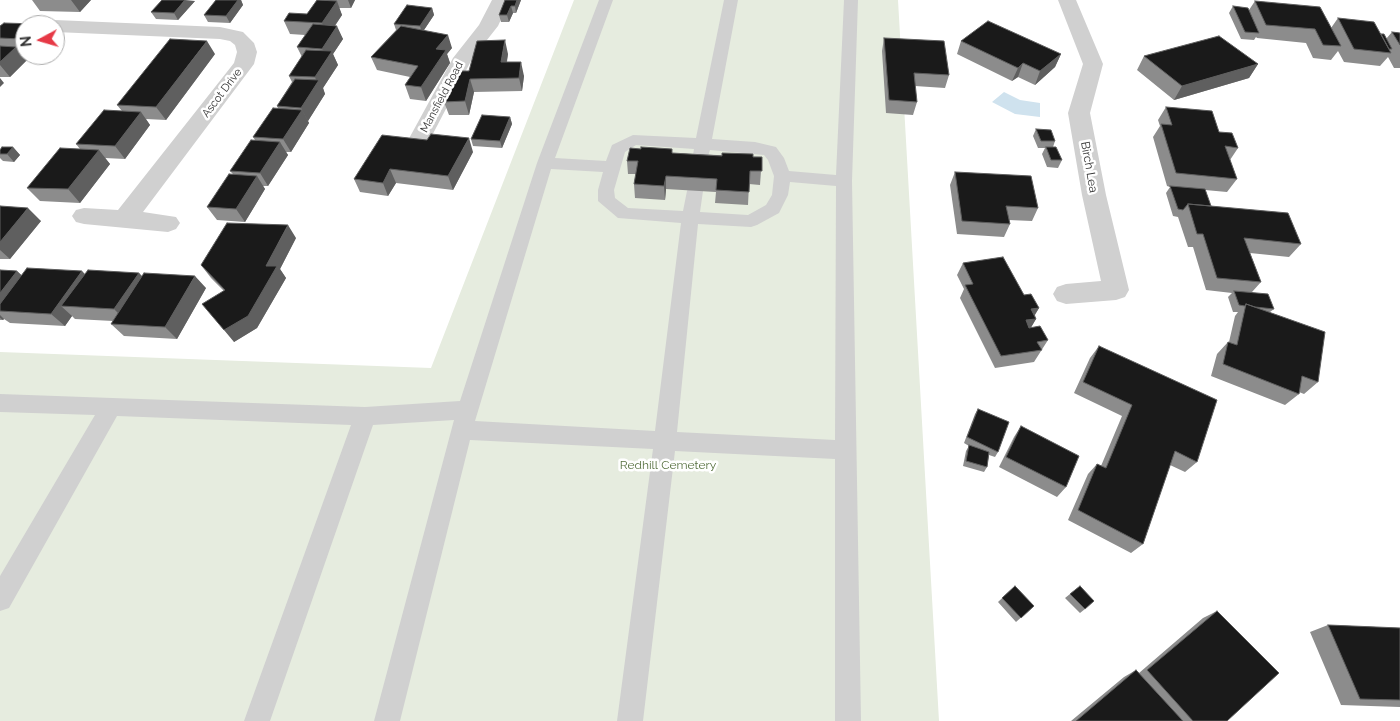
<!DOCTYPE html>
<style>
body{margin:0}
#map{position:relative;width:1400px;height:721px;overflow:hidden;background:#fff;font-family:Raleway,sans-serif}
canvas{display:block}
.north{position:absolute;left:15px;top:15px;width:50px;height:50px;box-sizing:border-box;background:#fff;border:1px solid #adadad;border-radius:50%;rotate:264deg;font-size:14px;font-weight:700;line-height:20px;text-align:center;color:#333}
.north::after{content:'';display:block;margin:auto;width:18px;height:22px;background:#e63946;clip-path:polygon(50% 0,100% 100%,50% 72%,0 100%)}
</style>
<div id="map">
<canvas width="1400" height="721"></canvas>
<div class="north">N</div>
</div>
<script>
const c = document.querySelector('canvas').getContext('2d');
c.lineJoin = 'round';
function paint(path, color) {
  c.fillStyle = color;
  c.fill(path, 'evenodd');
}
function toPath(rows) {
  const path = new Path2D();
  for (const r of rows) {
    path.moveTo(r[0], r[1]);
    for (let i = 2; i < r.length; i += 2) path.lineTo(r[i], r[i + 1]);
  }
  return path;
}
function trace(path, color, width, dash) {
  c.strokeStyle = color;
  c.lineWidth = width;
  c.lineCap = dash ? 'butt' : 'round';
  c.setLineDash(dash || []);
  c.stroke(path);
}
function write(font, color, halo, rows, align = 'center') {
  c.font = font + ' Raleway,sans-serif';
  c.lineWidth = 5;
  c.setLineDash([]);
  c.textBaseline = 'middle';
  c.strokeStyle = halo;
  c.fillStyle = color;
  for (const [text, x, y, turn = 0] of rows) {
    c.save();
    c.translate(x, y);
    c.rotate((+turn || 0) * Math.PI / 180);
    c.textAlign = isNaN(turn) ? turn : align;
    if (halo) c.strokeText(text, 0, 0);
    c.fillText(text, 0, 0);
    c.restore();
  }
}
const green = toPath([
 [574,0,898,0,939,721,0,721,0,352,431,368]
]);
const water = toPath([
 [1004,92,1020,100,1040,103,1040,117,1015,114,992,102]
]);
const service = toPath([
 [599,0,613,0,555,158,606,161,612,145,633,135,696,138,724,0,738,0,712,139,755,142,776,147,784,158,789,171,836,175,844,0,858,0,852,181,861,721,835,721,835,459,675,451,643,721,617,721,653,449,470,440,400,721,374,721,454,420,373,425,270,721,244,721,351,425,117,416,9,608,0,611,0,576,95,415,0,412,0,394,365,407,460,401,537,163,599,0],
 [636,145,694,149,693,155,695,159,701,160,707,159,710,150,764,155,768,160,774,176,772,195,766,205,748,215,700,212,703,191,701,187,695,185,689,187,687,191,683,211,628,208,615,198,614,190,625,152,636,145],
 [551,169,603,172,598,190,598,201,618,218,681,223,655,431,475,421,551,169],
 [790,182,836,186,835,440,677,432,698,224,751,227,757,225,779,213,788,195,790,182]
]);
const minor = toPath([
 [492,0,510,0,498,26,472,59,425,149,417,151,409,149,406,144,453,58,479,25,492,0],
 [1058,0,1076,0,1103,64,1090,113,1106,195,1129,290,1125,297,1116,300,1066,304,1057,301,1053,294,1057,287,1066,284,1101,281,1082,195,1068,113,1083,64,1058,0],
 [55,20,220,27,243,32,254,43,257,52,254,64,143,212,176,217,180,223,176,229,168,232,84,224,76,222,72,216,76,210,84,208,118,210,234,63,237,52,235,45,230,41,220,39,55,32,55,25,46,25,55,20]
]);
const wall = toPath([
 [32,0,91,0,80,12,40,11],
 [216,0,241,0,243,5,230,23,208,22,204,15],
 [317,0,355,0,351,8,339,8,342,15,335,26,343,39,333,54,338,65,323,88,325,94,308,121,309,123,291,152,286,152,288,155,268,186,263,186,265,189,245,222,217,220,207,207,233,174,230,171,255,140,253,137,278,108,277,106,292,82,289,76,302,57,297,47,305,35,290,34,284,21,307,14],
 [505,0,521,0,516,13,513,13,509,22,501,22,499,15],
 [195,1,178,20,156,19,151,12],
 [1255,1,1331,28,1338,18,1381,34,1386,39,1392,32,1400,33,1400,68,1394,68,1388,57,1380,66,1344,62,1338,51,1331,60,1313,58,1306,43,1257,38,1256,37,1254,40,1241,39,1229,13,1233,6,1249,10],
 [432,8,434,15,424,30,452,48,447,54,450,63,426,101,410,99,405,85,410,77,377,70,371,57,396,30,394,24],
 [36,24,37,25,25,25,25,52,20,52,27,60,10,77,0,77,0,26],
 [884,38,949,75,945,88,915,86,917,102,913,115,886,113,882,51],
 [961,41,1061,54,1055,67,1035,85,1018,77,1012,81,957,54],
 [215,54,166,120,146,119,150,125,125,159,105,158,110,164,80,203,40,201,27,188,80,149,76,144,122,111,117,105],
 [508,54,507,62,524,76,522,91,474,92,469,115,449,115,444,102,469,71],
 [1144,56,1258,64,1249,78,1174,100,1137,70],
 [1166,107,1219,132,1238,148,1230,160,1237,179,1227,192,1205,190,1211,206,1301,244,1289,257,1250,253,1261,282,1252,292,1274,309,1270,312,1318,382,1304,394,1299,392,1299,394,1285,405,1211,376,1217,354,1228,342,1229,342,1235,316,1238,312,1233,312,1228,297,1232,293,1206,290,1193,247,1188,247,1178,217,1173,216,1166,193,1170,187,1167,186,1153,137,1160,126,1158,120],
 [510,117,512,124,502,148,473,146,471,139],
 [1036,129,1055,141,1053,147,1062,160,1058,168,1047,167,1042,154,1045,148,1038,148,1033,136],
 [427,140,473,152,453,190,396,183,388,196,360,192,354,179],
 [13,147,20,155,14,162,3,161,0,158,0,150],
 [641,149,672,149,672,153,762,157,760,185,749,184,748,205,715,203,716,192,666,189,665,200,635,198,634,184,636,174,628,174,627,161],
 [955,172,1038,208,1032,221,1009,220,1010,224,1004,237,957,234,950,185],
 [0,206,41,221,10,259,0,259],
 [296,238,280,269,286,278,257,328,234,342,224,291,211,278,201,265],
 [963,263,1024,295,1039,308,1035,315,1036,319,1031,327,1048,340,1034,362,995,368,960,298,964,289,957,275],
 [0,270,17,271,22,276,139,273,142,276,206,288,177,339,124,336,111,324,113,321,75,319,72,316,65,326,10,323,4,319,3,320,0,320],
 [1099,346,1197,462,1185,472,1170,465,1143,544,1131,553,1068,520,1088,474,1097,464,1101,466,1122,416,1074,393,1090,358],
 [978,409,998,452,995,457,989,455,987,467,984,472,963,466,966,451,969,446,964,443,975,414],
 [1021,426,1066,487,1057,497,999,467,1014,437],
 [1015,586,1034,606,1016,622,998,602],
 [1080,586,1085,609,1080,613,1065,598],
 [1217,611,1227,721,1071,721,1124,677,1136,670,1139,673,1203,618],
 [1328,625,1400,628,1400,707,1341,705,1310,632]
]);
const shadedWall = toPath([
 [71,0,91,0,80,12],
 [185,0,195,1,178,20,174,13],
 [238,0,241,0,243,5,230,23,226,16],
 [348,0,355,0,351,8],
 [517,0,521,0,516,13,515,6],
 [337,1,342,15,327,37,322,23],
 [511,6,513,13,509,22,507,15],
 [432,8,434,15,422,33,420,26],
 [337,26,343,39,333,54,338,65,323,88,325,94,308,121,301,108,317,83,315,77,327,59,322,49],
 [25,35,25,44,21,39],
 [448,35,452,48,447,54,450,63,426,101,421,87,436,49],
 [505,40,508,54,504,76,501,62],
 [207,41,215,54,166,120,156,107],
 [16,47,27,60,10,77,0,65,0,62],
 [1061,54,1055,67,1035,85,1040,71],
 [521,62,524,76,522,91,519,78],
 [1023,63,1018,77,1012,81,1018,68],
 [1258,64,1249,78,1174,100,1182,86],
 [0,78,4,83,0,87],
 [470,79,474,92,469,115,465,101],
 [302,110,309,123,291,152,283,139],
 [141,112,150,125,125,159,115,146],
 [510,117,512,124,502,148,500,141],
 [469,138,473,152,453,190,448,176],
 [280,142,288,155,268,186,260,173],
 [13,147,20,155,14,162,7,154],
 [99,150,110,164,80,203,68,189],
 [390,169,396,183,388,196,383,183],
 [257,176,265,189,245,222,236,209],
 [666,176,666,189,665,200,664,186],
 [28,208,41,221,10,259,0,250,0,242],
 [288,225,296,238,280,269,286,278,257,328,234,342,224,330,266,266],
 [17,271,31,284,0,311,0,293],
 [82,271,95,284,61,306,72,316,65,326,51,314],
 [139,273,150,285,127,322,114,309],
 [195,276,206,288,177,339,165,327],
 [1039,308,1032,319,1036,319,1029,331,1019,333,1031,309],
 [0,315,4,319,3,320,0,318]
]);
const building = toPath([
 [162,0,185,0,174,13,151,12,162,0],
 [216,0,238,0,226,16,204,15,216,0],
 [317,0,337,1,322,23,284,21,289,13,307,14,317,0],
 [505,0,517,0,515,6,511,6,507,15,499,15,505,0],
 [1255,1,1320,7,1341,46,1323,45,1315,29,1266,25,1255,1],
 [407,5,432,8,420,26,394,24,407,5],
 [1233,6,1248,8,1259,33,1245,32,1233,6],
 [1338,18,1374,22,1391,53,1354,49,1338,18],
 [988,21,1061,54,1040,71,1023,63,1018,68,961,41,988,21],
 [4,23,36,24,35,25,25,25,25,35,21,39,0,38,0,26,4,23],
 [313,24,337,26,322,49,297,47,313,24],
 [401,26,448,35,436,49,446,50,421,87,405,85,418,66,371,57,401,26],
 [1392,32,1400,33,1400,45,1392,32],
 [1381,34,1384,34,1392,49,1389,49,1381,34],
 [1219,36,1258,64,1182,86,1144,56,1219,36],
 [884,38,944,41,949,75,914,73,917,102,889,100,884,38],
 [170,39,207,41,156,107,117,105,170,39],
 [505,40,501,62,521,62,519,78,470,79,465,101,444,102,452,71,469,71,477,41,505,40],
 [0,46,16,47,0,62,0,46],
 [306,50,332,51,315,77,289,76,306,50],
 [295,79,319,80,301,108,277,106,295,79],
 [1166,107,1212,111,1219,132,1232,133,1238,148,1225,146,1237,179,1176,173,1161,124,1172,125,1166,107],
 [273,108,302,110,283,139,253,137,273,108],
 [104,110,141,112,115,146,76,144,104,110],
 [482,115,510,117,500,141,471,139,482,115],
 [1036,129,1051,130,1055,141,1041,141,1036,129],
 [431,134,469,138,448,176,390,169,383,183,354,179,382,135,427,140,431,134],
 [251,140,280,142,260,173,230,171,251,140],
 [2,147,13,147,7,154,0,154,0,150,2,147],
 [641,147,672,149,672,153,722,156,722,153,753,154,753,157,762,157,762,171,750,171,749,192,716,190,717,179,666,176,664,186,634,184,638,161,627,161,630,148,641,149,641,147],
 [1046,147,1056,147,1062,160,1051,160,1046,147],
 [60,148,99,150,68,189,27,188,60,148],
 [955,172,1031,176,1038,208,1006,206,1010,224,962,221,955,172],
 [229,174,257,176,236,209,207,207,229,174],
 [1170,186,1205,189,1211,206,1188,204,1183,210,1178,209,1170,186],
 [1188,204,1288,213,1301,244,1244,238,1261,282,1217,278,1203,234,1197,234,1188,204],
 [0,206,28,208,0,242,0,206],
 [227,223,288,225,266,266,277,266,248,316,224,330,202,304,225,290,201,265,227,223],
 [1003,257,1024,295,1031,294,1039,308,1031,309,1036,319,1026,320,1029,328,1040,326,1048,340,1037,342,1042,350,1001,356,965,285,973,284,963,263,1003,257],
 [27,268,82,271,51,314,0,311,0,304,27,268],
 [0,270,17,271,0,293,0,270],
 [88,270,139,273,114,309,61,306,88,270],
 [144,273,195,276,165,327,111,324,144,273],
 [1234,291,1268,294,1274,309,1255,307,1246,304,1245,306,1239,305,1234,291],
 [1246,304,1325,332,1318,382,1302,376,1299,394,1223,364,1228,342,1237,345,1246,304],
 [1099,346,1217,400,1197,462,1175,451,1143,544,1078,510,1097,464,1106,468,1132,405,1083,382,1099,346],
 [978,409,1009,422,998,452,967,437,978,409],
 [1021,426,1079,456,1066,487,1006,457,1021,426],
 [969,445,989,452,987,467,966,461,969,445],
 [1015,586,1034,606,1021,618,1002,598,1015,586],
 [1080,586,1094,601,1085,609,1070,594,1080,586],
 [1217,611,1279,673,1227,721,1193,721,1147,670,1217,611],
 [1328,625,1400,628,1400,700,1360,699,1328,625],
 [1136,670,1183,721,1076,721,1136,670]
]);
const farStreetnames = [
 ["Ascot Drive",222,93,-53],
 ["Mansfield Road",442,97,-62]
];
const streetNames = [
 ["Birch Lea",1089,167,80]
];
const parkNames = [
 ["Redhill Cemetery",668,465]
];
paint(green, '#e6ecdf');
paint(water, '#cfe2ee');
paint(service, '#d0d0d0');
paint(minor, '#d0d0d0');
paint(wall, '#8c8c8c');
paint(shadedWall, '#5f5f5f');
paint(building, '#1a1a1a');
trace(building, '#5f5f5f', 1);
write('11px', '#333', '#fff', farStreetnames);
write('12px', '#333', '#fff', streetNames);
write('12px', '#56703f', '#fff', parkNames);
</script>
